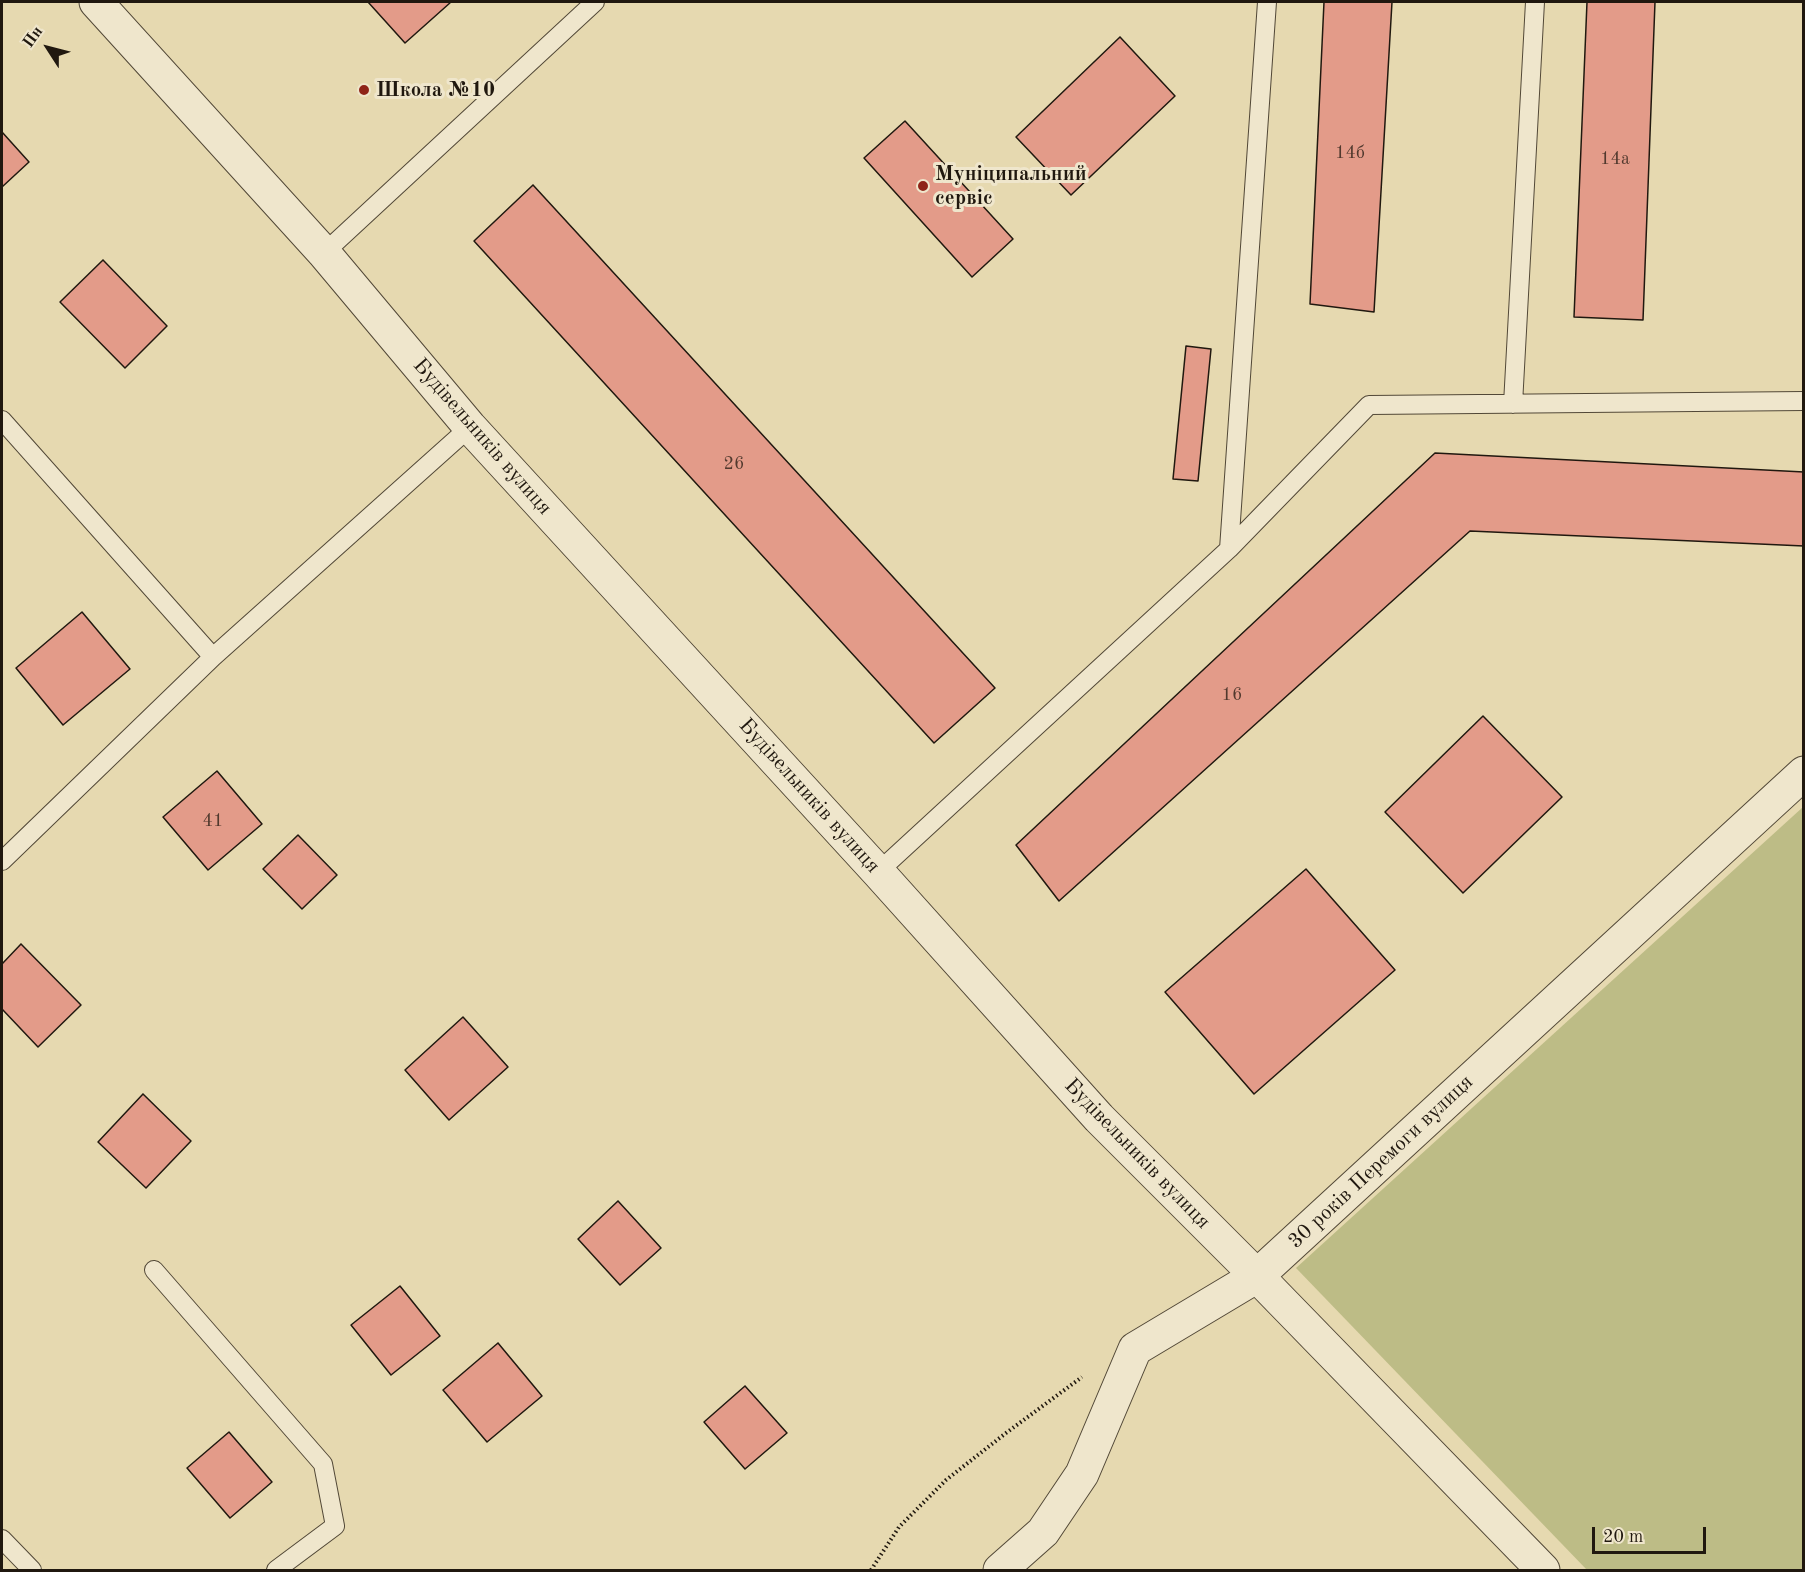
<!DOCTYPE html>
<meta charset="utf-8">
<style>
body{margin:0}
#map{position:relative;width:1805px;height:1572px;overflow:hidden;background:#e6d9b0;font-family:"Old Standard TT",serif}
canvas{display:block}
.frame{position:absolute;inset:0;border:3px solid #20180f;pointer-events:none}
.north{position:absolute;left:18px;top:18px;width:60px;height:60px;-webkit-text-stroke:4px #efe6cc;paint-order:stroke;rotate:306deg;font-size:16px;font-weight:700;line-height:24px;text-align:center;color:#20180f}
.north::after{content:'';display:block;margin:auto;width:21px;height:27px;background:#20180f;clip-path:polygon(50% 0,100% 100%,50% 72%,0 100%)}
.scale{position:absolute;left:1592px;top:1527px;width:114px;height:27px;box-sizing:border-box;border:3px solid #20180f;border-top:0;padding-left:8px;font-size:18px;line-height:21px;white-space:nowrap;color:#20180f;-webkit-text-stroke:4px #efe6cc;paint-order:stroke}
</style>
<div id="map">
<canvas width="1805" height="1572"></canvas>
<div class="frame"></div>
<div class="north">Пн</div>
<div class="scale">20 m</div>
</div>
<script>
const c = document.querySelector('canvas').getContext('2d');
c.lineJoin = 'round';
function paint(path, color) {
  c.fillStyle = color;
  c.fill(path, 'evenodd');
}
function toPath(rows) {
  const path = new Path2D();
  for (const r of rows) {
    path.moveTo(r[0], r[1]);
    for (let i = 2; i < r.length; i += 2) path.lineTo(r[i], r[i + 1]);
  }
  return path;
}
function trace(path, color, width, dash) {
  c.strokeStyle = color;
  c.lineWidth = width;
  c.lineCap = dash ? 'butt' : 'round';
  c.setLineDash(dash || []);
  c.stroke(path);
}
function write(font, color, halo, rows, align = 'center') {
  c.font = font + ' "Old Standard TT",serif';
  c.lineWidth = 6;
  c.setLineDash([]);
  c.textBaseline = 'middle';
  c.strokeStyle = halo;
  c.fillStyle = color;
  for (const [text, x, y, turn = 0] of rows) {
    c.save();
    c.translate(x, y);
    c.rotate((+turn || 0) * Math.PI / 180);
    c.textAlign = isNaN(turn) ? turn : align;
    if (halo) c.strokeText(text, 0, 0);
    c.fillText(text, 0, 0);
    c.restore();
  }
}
const green = toPath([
 [1803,807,1803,1570,1587,1570,1296,1268]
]);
const building = toPath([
 [368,2,451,2,405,43,368,2],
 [1324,2,1392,2,1374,312,1310,304,1324,2],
 [1587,2,1655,2,1643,320,1574,317,1587,2],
 [1120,37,1175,96,1071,195,1016,137,1120,37],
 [905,121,1013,239,972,277,864,158,905,121],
 [2,132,29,162,2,187,2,132],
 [533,185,995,688,934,743,474,241,533,185],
 [103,260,167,326,125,368,60,302,103,260],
 [1186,346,1211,349,1198,481,1173,479,1186,346],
 [1435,453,1804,472,1804,546,1470,531,1059,901,1016,845,1435,453],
 [82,612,130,669,63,725,16,668,82,612],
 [1483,716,1562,797,1463,893,1385,812,1483,716],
 [217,771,262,824,208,870,163,817,217,771],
 [298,835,337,875,302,909,263,869,298,835],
 [1306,869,1395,970,1254,1094,1165,992,1306,869],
 [21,944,81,1005,38,1047,2,1009,2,964,21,944],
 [463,1017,508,1067,449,1120,405,1070,463,1017],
 [143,1094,191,1141,146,1188,98,1142,143,1094],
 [618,1201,661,1248,620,1285,578,1239,618,1201],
 [400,1286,440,1336,391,1375,351,1325,400,1286],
 [498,1343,542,1396,487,1442,443,1390,498,1343],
 [745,1386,787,1433,745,1469,704,1422,745,1386],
 [229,1432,272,1482,230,1518,187,1468,229,1432]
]);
const path = toPath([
 [871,1570,899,1527,946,1480,1006,1433,1082,1377]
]);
const service = toPath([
 [324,253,595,2],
 [1513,404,1535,2],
 [2,420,213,657],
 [1229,549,1369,405,1804,401],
 [2,861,213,657,470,427],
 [878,872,1229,549,1267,2],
 [154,1270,323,1464,335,1526,276,1570],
 [2,1539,32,1570]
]);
const minor = toPath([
 [1000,1570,1043,1532,1082,1474,1135,1349,1257,1276,1804,773]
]);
const tertiary = toPath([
 [96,2,324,253,470,427,878,872,1099,1118,1257,1276,1543,1570]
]);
const markers = [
 [364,90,6,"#8f2418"],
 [923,186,6,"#8f2418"]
];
const numberNames = [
 ["14б",1350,153],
 ["14а",1615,159],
 ["26",734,464],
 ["16",1232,695],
 ["41",213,821]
];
const poiNames = [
 ["Школа №10",376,90],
 ["Муніципальний",935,174],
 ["сервіс",935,198]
];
const streetNames = [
 ["Будівельників вулиця",482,437,49],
 ["Будівельників вулиця",809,796,48],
 ["Будівельників вулиця",1137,1154,46],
 ["30 років Перемоги вулиця",1381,1162,-43]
];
paint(green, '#bdbc86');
paint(building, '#e39b89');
trace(building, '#20180f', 1.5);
trace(service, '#524837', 20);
trace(minor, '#524837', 35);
trace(tertiary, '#524837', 35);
trace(path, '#20180f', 4, [1.5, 3]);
trace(service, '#efe6cc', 18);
trace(minor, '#efe6cc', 33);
trace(tertiary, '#efe6cc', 33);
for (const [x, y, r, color] of markers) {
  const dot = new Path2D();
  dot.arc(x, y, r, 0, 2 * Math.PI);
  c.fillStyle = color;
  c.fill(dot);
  trace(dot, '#efe6cc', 2);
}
write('18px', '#51392e', null, numberNames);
write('bold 21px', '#20180f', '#efe6cc', poiNames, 'left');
write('21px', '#20180f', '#efe6cc', streetNames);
</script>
